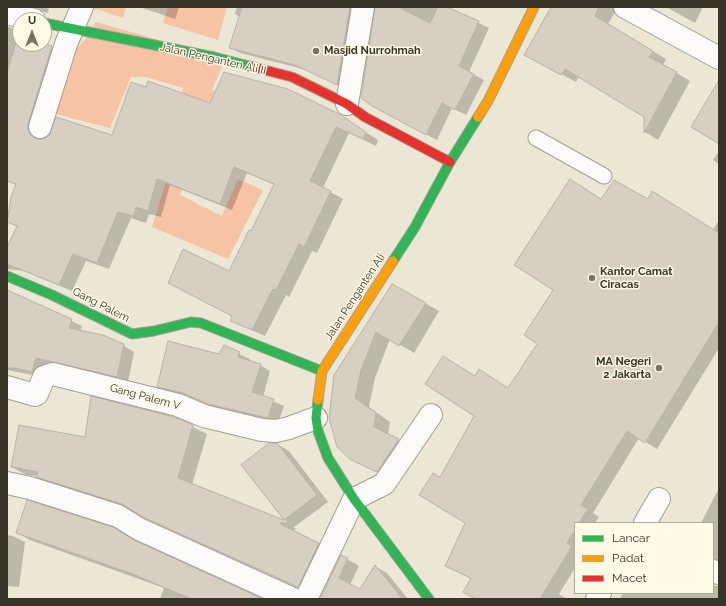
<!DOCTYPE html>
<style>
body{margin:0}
#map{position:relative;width:726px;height:606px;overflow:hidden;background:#ece7d5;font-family:Raleway,sans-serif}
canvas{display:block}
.frame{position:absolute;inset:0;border:8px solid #383528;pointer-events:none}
.legend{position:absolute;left:574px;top:522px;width:140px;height:72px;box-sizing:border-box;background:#fffae6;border:1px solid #afab9a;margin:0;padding:5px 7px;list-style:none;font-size:12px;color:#383528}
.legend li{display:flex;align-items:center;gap:8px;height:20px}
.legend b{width:20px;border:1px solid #afab9a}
.north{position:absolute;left:12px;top:12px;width:40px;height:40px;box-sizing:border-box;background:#fffae6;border:1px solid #afab9a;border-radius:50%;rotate:0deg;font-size:11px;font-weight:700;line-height:16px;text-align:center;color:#383528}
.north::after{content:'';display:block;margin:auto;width:14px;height:18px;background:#777365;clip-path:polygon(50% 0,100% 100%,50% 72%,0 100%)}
</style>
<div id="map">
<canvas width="726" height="606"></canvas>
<div class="frame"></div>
<ul class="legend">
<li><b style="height:5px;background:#30b455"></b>Lancar</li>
<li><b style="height:5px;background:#ff9f0a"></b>Padat</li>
<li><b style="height:5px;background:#e5322d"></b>Macet</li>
</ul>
<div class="north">U</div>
</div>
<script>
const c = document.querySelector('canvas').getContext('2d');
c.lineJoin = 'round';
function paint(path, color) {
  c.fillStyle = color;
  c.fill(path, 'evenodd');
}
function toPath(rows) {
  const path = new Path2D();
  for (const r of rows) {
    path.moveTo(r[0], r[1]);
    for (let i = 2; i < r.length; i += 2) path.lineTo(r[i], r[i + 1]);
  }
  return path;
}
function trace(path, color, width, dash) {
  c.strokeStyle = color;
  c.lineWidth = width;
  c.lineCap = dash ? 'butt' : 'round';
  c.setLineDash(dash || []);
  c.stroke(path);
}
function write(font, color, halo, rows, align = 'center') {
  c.font = font + ' Raleway,sans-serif';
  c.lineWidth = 3;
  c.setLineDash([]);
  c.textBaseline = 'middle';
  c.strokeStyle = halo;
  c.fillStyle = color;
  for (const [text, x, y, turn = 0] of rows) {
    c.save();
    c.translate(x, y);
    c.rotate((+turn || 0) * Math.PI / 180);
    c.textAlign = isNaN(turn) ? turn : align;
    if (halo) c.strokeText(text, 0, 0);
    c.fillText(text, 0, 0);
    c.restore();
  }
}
const green = toPath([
 [90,7,126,7,123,18],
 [168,7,227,7,218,40,163,23],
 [96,22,225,59,212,90,253,109,209,121,180,195,222,216,238,179,263,190,228,259,152,227,167,178,183,88,146,77,131,77,110,128,48,112,64,61,85,40]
]);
const shadow = toPath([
 [24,7,49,7,48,13],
 [139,7,179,7,175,19],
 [237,7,363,7,348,90,307,70,240,53,230,47,240,17,235,14],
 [376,7,444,7,489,28,469,72,484,80,466,115,452,108,437,140,383,112],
 [552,7,618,7,608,24,666,59,663,65,690,81,658,140,645,132,645,117,579,76,576,82,540,63],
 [666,7,703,7,695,23],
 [8,27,20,30,20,44,44,44,65,54,40,137,41,140,113,136,210,104,340,116,378,140,376,146,349,133,323,188,343,199,317,253,312,251,289,297,286,295,265,336,231,321,233,316,230,273,275,185,247,173,232,210,170,185,161,217,149,214,146,223,131,218,109,269,86,261,72,291,25,271,7,269,7,252,17,227,7,221,12,197,17,186,7,180,7,77,9,71,7,70,7,30],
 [719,151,719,164,713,160],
 [648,200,713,230,719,220,719,348,657,449,639,438,593,513,599,517,595,523,575,523,575,568,559,594,567,599,477,599,471,579,446,566,466,523,440,478,476,416,476,377,509,389,539,343,554,290,605,203],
 [392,285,439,311,414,353,390,339,375,378,369,407,390,422,388,435,413,448,391,479,350,458,338,446,330,418],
 [7,289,11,293,82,326,80,331,123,345,134,352,128,382,47,364,43,377,7,370],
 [224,347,250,359,249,361,260,365,270,371,263,397,284,406,278,423,219,409,194,399,168,392,158,386,220,356],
 [174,418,207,434,192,485,287,523,242,465,277,444,289,451,328,502,294,527,296,529,293,531,332,552,312,594,160,525,136,511,51,484,37,476,26,475,12,467,86,438],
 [719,488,719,567,713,574,713,523,701,523],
 [17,533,136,543,262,599,160,599,164,588,30,540],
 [7,535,13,536,25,542,19,587,7,586],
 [342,556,359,566,350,585,361,590,376,567,387,573,408,599,341,599,328,584],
 [713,582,715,586,719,586,719,599,620,599,623,593,713,593]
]);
const building = toPath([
 [242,7,350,7,337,85,295,65,229,48,242,7],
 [375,7,398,7,430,23,438,7,447,7,479,21,459,66,474,74,455,110,442,103,426,135,372,106,361,98,375,7],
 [551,7,599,7,595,16,653,51,649,57,677,72,644,133,644,117,565,69,561,75,524,55,551,7],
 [18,36,20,37,20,44,44,43,52,46,28,124,28,129,31,135,37,139,43,139,49,136,56,117,112,135,131,82,146,87,148,81,210,103,224,72,288,89,341,115,366,132,363,139,336,127,310,181,331,191,304,247,299,244,276,290,273,289,252,330,230,321,232,316,168,283,183,249,229,271,249,230,251,231,274,184,234,167,220,204,157,179,148,211,136,207,134,216,118,212,97,263,73,254,59,285,7,264,7,247,17,226,7,222,11,197,16,184,7,181,7,73,18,36],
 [719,80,719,144,691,127,719,80],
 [570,179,601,199,614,180,648,199,652,191,719,233,719,322,645,443,627,431,581,505,588,509,579,523,575,523,575,530,567,543,572,546,540,599,475,599,463,592,471,578,445,566,465,523,419,495,433,473,440,477,474,416,425,384,443,356,475,376,479,369,508,388,537,344,524,335,553,290,514,265,570,179],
 [392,284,426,303,399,346,376,332,361,370,355,398,376,413,374,427,399,439,377,472,351,460,337,447,329,418,334,375,392,284],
 [7,290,72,319,69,328,103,335,124,344,117,377,36,358,32,372,16,368,7,368,7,290],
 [168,341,219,354,224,345,240,352,238,357,261,364,252,392,274,399,268,418,208,404,183,393,157,387,168,341],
 [91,396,174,417,193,425,178,478,284,520,280,524,319,543,298,587,145,518,122,504,36,477,38,472,11,467,19,425,85,437,91,396],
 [269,443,277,443,317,495,284,520,241,465,269,443],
 [27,500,113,527,134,540,263,599,191,599,133,574,16,533,27,500],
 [341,555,348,558,339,578,360,589,375,565,403,599,320,599,341,555]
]);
const lane = toPath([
 [536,138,604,176]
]);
const street = toPath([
 [625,7,719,58],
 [7,13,34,20],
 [347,104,363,7],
 [40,127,66,44,82,7],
 [7,387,35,395,37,394,44,377,53,374,178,405,204,416,262,430,276,431,289,428,316,418],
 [7,483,30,488,118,516,139,529,293,599],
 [645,523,659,499],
 [713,571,719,573],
 [306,599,354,499,384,484,431,415],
 [597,599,600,593]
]);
const fast = toPath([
 [44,23,214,57,253,67],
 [393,261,415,227,450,162,478,117],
 [7,276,52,295,132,334,154,331,191,322,201,323,322,371],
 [318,400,316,418,318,431,328,458,354,499,429,599]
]);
const slow = toPath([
 [478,117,488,101,534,7],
 [318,400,322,371,393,261]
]);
const jam = toPath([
 [253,67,292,77,347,104,365,117,450,162]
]);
const markers = [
 [316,51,4,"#777365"],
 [592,278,4,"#777365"],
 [659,368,4,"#777365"]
];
const poiNames = [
 ["Masjid Nurrohmah",324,51],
 ["Kantor Camat",600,272],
 ["Ciracas",600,285],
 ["MA Negeri",651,362,"right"],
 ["2 Jakarta",651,375,"right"]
];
const streetNames = [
 ["Jalan Penganten Ali II",213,59,13],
 ["Jalan Penganten Ali",355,297,-57],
 ["Gang Palem",101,305,27],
 ["Gang Palem V",145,397,15]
];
paint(green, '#f6c3a4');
paint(shadow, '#0003');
paint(building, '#d6cfc2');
trace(building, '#b9b3a6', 1);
trace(lane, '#a3a092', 17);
trace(street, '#a3a092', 24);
trace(fast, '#a3a092', 11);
trace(slow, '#a3a092', 11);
trace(jam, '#a3a092', 11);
trace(lane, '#fcfbf9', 15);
trace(street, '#fcfbf9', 22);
trace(fast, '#30b455', 9);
trace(slow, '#ff9f0a', 9);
trace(jam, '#e5322d', 9);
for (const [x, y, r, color] of markers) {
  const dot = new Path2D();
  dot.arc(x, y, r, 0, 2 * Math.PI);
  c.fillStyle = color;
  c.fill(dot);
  trace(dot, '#fffae6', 1.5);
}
write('bold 11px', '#383528', '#fffae6', poiNames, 'left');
write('11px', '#383528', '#fffae6', streetNames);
</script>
